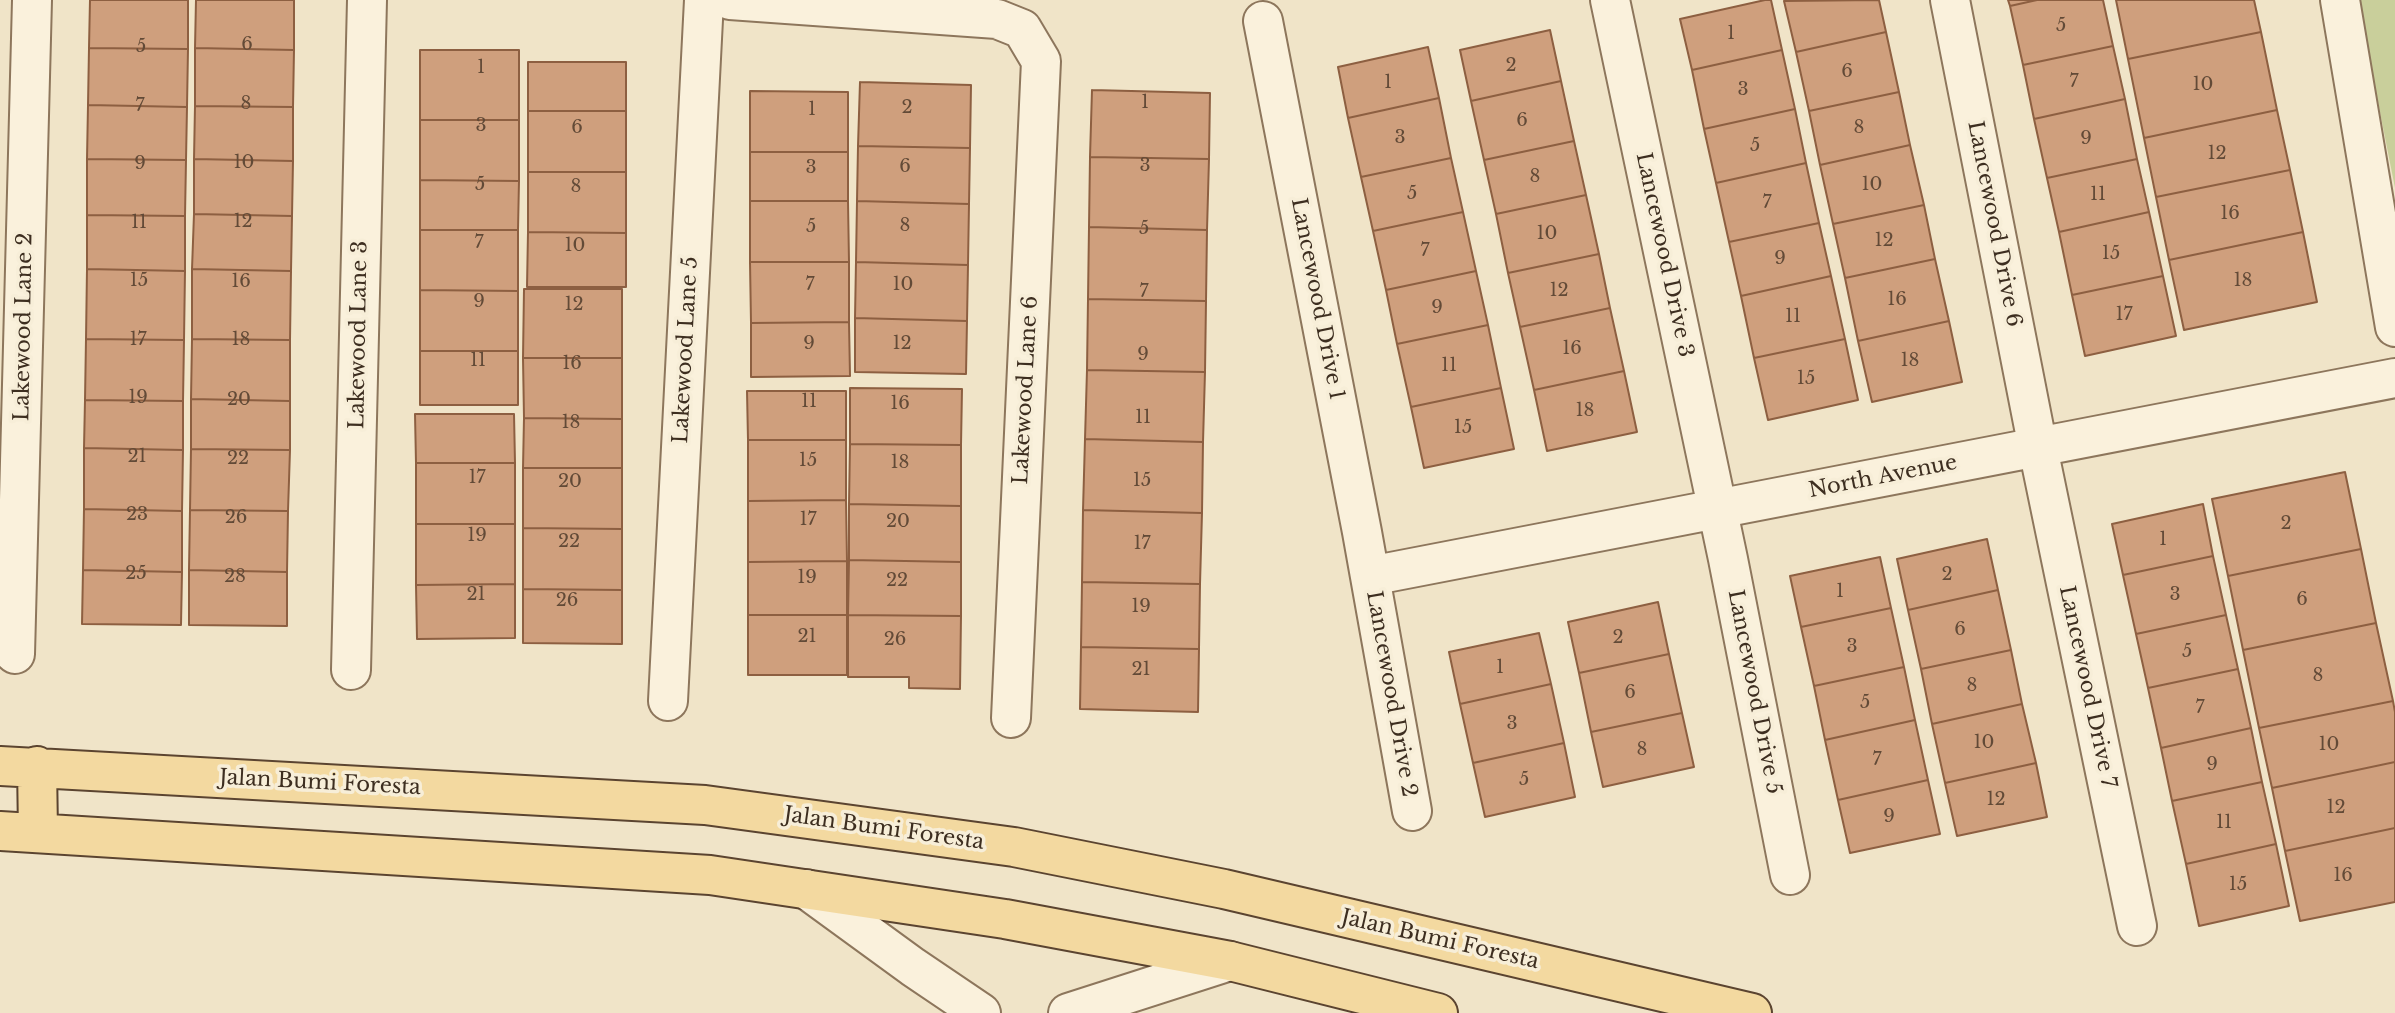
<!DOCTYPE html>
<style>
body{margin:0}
canvas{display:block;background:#f0e4c8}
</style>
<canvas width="2395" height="1013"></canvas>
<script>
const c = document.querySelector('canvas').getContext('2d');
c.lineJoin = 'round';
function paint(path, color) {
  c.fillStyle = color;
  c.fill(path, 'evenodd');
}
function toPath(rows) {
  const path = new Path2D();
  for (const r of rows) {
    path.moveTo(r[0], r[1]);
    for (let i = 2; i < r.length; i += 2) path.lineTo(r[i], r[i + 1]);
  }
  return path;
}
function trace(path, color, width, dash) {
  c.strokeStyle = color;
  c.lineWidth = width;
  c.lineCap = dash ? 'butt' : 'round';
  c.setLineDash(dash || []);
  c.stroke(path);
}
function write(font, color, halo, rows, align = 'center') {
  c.font = font + ' "Libre Baskerville",serif';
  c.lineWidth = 7;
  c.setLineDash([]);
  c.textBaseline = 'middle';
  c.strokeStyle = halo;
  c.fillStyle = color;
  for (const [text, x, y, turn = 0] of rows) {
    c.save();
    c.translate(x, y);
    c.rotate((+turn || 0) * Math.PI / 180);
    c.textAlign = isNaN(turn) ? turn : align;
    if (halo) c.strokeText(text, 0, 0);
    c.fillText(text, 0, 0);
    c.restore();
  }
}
const green = toPath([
 [2358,0,2395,0,2395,188,2358,1]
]);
const building = toPath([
 [90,0,188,0,188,49,89,48,90,0],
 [196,0,294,0,294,50,195,48,196,0],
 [1765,0,1771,0,1782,50,1692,70,1680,19,1765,0],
 [1879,0,1886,32,1796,52,1784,1,1879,0],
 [2008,0,2037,0,2010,6,2008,0],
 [2037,0,2103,0,2113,46,2023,65,2010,6,2037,0],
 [2116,0,2254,0,2261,32,2128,59,2116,0],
 [1550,30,1561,81,1471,101,1460,50,1550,30],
 [1886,32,1899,92,1809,111,1796,52,1886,32],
 [2261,32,2277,110,2144,138,2128,59,2261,32],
 [2113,46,2125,99,2034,119,2023,65,2113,46],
 [1428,47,1439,98,1348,118,1338,67,1428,47],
 [89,48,188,49,187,107,88,105,89,48],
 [195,48,294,50,293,107,195,106,195,48],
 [420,50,519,50,519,120,420,120,420,50],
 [1782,50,1795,109,1704,129,1692,70,1782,50],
 [528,62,626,62,626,111,528,111,528,62],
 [1561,81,1574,141,1484,160,1471,101,1561,81],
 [860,82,971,85,970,148,858,146,860,82],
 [1092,90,1210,93,1209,159,1090,157,1092,90],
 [750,91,848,92,848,152,750,152,750,91],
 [1899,92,1910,145,1820,165,1809,111,1899,92],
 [1439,98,1451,158,1361,177,1348,118,1439,98],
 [2125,99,2137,159,2047,178,2034,119,2125,99],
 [88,105,187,107,186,160,87,159,88,105],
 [195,106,293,107,293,161,194,159,195,106],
 [1795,109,1806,163,1716,183,1704,129,1795,109],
 [2277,110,2290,170,2156,197,2144,138,2277,110],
 [528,111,626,111,626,172,528,172,528,111],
 [420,120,519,120,519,181,420,180,420,120],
 [1574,141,1586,195,1496,214,1484,160,1574,141],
 [1910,145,1924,205,1833,224,1820,165,1910,145],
 [858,146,970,148,969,204,857,201,858,146],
 [750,152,848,152,848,201,750,201,750,152],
 [1090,157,1209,159,1207,230,1089,227,1090,157],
 [1451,158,1463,212,1373,231,1361,177,1451,158],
 [87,159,186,160,185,216,87,215,87,159],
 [194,159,293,161,292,216,194,214,194,159],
 [2137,159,2149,212,2059,232,2047,178,2137,159],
 [1806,163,1819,223,1729,242,1716,183,1806,163],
 [2290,170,2303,232,2169,260,2156,197,2290,170],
 [528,172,626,172,626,233,528,232,528,172],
 [420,180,519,181,518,230,420,230,420,180],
 [1586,195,1599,254,1508,273,1496,214,1586,195],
 [750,201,848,201,849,262,750,262,750,201],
 [857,201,969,204,968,265,856,262,857,201],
 [1924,205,1935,259,1845,278,1833,224,1924,205],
 [1463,212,1476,271,1386,290,1373,231,1463,212],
 [2149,212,2163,276,2072,295,2059,232,2149,212],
 [194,214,292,216,291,271,192,269,194,214],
 [87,215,185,216,185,271,87,269,87,215],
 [1819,223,1831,276,1741,296,1729,242,1819,223],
 [1089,227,1207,230,1206,301,1088,299,1089,227],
 [420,230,518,230,518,291,420,290,420,230],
 [528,232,626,233,626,287,527,287,528,232],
 [2303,232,2317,302,2184,330,2169,260,2303,232],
 [1599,254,1610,308,1520,327,1508,273,1599,254],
 [1935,259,1949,321,1858,341,1845,278,1935,259],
 [750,262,849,262,849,322,751,323,750,262],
 [856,262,968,265,967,321,855,318,856,262],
 [87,269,185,271,184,340,86,339,87,269],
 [192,269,291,271,290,340,192,339,192,269],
 [1476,271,1488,325,1397,344,1386,290,1476,271],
 [1831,276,1845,339,1754,358,1741,296,1831,276],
 [2163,276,2176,336,2085,356,2072,295,2163,276],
 [524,289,622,289,622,358,523,358,524,289],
 [420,290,518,291,518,351,420,351,420,290],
 [1088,299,1206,301,1205,372,1087,370,1088,299],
 [1610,308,1624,371,1534,390,1520,327,1610,308],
 [855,318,967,321,966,374,855,372,855,318],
 [1949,321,1962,382,1872,402,1858,341,1949,321],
 [849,322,850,376,751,377,751,323,849,322],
 [1488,325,1501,388,1411,407,1397,344,1488,325],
 [86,339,184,340,183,401,85,400,86,339],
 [192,339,290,340,290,401,191,399,192,339],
 [1845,339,1858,400,1768,420,1754,358,1845,339],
 [420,351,518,351,518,405,420,405,420,351],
 [523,358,622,358,622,419,524,418,523,358],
 [1087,370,1205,372,1203,442,1085,439,1087,370],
 [1624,371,1637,432,1547,451,1534,390,1624,371],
 [850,388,962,389,961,445,850,444,850,388],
 [1501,388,1514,449,1424,468,1411,407,1501,388],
 [747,391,846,391,846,440,748,440,747,391],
 [191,399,290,401,290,450,191,449,191,399],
 [85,400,183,401,183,450,84,448,85,400],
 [415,414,514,414,515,463,416,463,415,414],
 [524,418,622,419,622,468,523,468,524,418],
 [1085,439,1203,442,1202,513,1083,510,1085,439],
 [748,440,846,440,846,500,748,501,748,440],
 [850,444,961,445,961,506,849,504,850,444],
 [84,448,183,450,182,511,84,509,84,448],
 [191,449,290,450,288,511,190,510,191,449],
 [416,463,515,463,515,524,416,524,416,463],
 [523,468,622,468,622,529,523,528,523,468],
 [2345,472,2361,549,2228,576,2212,499,2345,472],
 [846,500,847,561,748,562,748,501,846,500],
 [849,504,961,506,961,562,849,560,849,504],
 [2203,504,2213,556,2123,575,2112,524,2203,504],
 [84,509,182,511,182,572,83,570,84,509],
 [190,510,288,511,287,572,189,570,190,510],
 [1083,510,1202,513,1200,584,1082,582,1083,510],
 [416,524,515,524,515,584,416,585,416,524],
 [523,528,622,529,622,590,523,589,523,528],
 [1987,539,1998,590,1908,610,1897,559,1987,539],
 [2361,549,2376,623,2243,650,2228,576,2361,549],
 [2213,556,2226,615,2136,634,2123,575,2213,556],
 [1880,557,1891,608,1801,627,1790,576,1880,557],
 [849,560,961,562,961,616,848,615,849,560],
 [847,561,847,615,748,615,748,562,847,561],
 [83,570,182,572,181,625,82,624,83,570],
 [189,570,287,572,287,626,189,625,189,570],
 [1082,582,1200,584,1199,649,1081,647,1082,582],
 [515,584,515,638,417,639,416,585,515,584],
 [523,589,622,590,622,644,523,643,523,589],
 [1998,590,2011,650,1921,669,1908,610,1998,590],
 [1658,602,1669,654,1579,673,1568,622,1658,602],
 [1891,608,1904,667,1814,686,1801,627,1891,608],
 [748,615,847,615,847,675,748,675,748,615],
 [848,615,961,616,960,689,909,688,909,677,848,677,848,615],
 [2226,615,2238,669,2148,688,2136,634,2226,615],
 [2376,623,2393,701,2259,728,2243,650,2376,623],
 [1539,633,1551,684,1460,704,1449,652,1539,633],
 [1081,647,1199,649,1198,712,1080,709,1081,647],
 [2011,650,2022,704,1932,724,1921,669,2011,650],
 [1669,654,1682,713,1591,732,1579,673,1669,654],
 [1904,667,1915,720,1825,740,1814,686,1904,667],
 [2238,669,2251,728,2161,748,2148,688,2238,669],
 [1551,684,1564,743,1473,763,1460,704,1551,684],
 [2393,701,2395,712,2395,762,2272,788,2259,728,2393,701],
 [2022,704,2036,763,1945,783,1932,724,2022,704],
 [1682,713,1694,767,1603,787,1591,732,1682,713],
 [1915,720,1928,780,1838,800,1825,740,1915,720],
 [2251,728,2262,782,2172,801,2161,748,2251,728],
 [1564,743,1575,797,1485,817,1473,763,1564,743],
 [2395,762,2395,828,2285,851,2272,788,2395,762],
 [2036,763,2047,817,1957,836,1945,783,2036,763],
 [1928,780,1940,834,1850,853,1838,800,1928,780],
 [2262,782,2276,844,2186,864,2172,801,2262,782],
 [2395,828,2395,902,2300,921,2285,851,2395,828],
 [2276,844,2289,906,2199,926,2186,864,2276,844]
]);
const minor = toPath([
 [730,0,997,19,1022,29,1041,61,1011,718],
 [1610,0,1728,559,1790,875],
 [1950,0,2038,448,2137,926],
 [2340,0,2395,327],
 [1263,21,1362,532,1412,811],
 [1370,576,2395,378],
 [15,654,32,0],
 [351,670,367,0],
 [668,701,704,0],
 [806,889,913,967,981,1013],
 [1068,1013,1230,961]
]);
const major = toPath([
 [0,766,705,805,1014,847,1224,889,1752,1013],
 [37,766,38,832],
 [0,831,710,875,1005,919,1230,961,1438,1013]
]);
const numberNames = [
 ["5",2061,26],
 ["1",1731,34],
 ["6",247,45],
 ["5",141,47],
 ["2",1511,66],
 ["1",481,68],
 ["6",1847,72],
 ["7",2074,82],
 ["1",1388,83],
 ["10",2203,85],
 ["3",1743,90],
 ["1",1145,103],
 ["8",246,104],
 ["7",140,106],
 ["2",907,108],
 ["1",812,110],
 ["6",1522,121],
 ["3",481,126],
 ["6",577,128],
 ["8",1859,128],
 ["3",1400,138],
 ["9",2086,139],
 ["5",1755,146],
 ["12",2217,154],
 ["10",244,163],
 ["9",140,164],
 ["3",1145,166],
 ["6",905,167],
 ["3",811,168],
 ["8",1535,177],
 ["5",480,185],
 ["10",1872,185],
 ["8",576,187],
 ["5",1412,194],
 ["11",2098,195],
 ["7",1767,203],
 ["16",2230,214],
 ["12",243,222],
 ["11",139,223],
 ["8",905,226],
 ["5",811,227],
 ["5",1144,229],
 ["10",1547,234],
 ["12",1884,241],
 ["7",479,243],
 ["10",575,246],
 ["7",1425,251],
 ["15",2111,254],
 ["9",1780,259],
 ["15",139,281],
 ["18",2243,281],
 ["16",241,282],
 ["7",810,285],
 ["10",903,285],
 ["12",1559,291],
 ["7",1144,292],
 ["16",1897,300],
 ["9",479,302],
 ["12",574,305],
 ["9",1437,308],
 ["17",2124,315],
 ["11",1793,317],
 ["17",138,340],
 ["18",241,340],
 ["9",809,344],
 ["12",902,344],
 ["16",1572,349],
 ["9",1143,355],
 ["11",478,361],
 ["18",1910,361],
 ["16",572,364],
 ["11",1449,366],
 ["15",1806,379],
 ["19",138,398],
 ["20",239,400],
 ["11",809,402],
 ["16",900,404],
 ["18",1585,411],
 ["11",1143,418],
 ["18",571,423],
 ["15",1463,428],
 ["21",137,457],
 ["22",238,459],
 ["15",808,461],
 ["18",900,463],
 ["17",477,478],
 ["15",1142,481],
 ["20",570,482],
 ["23",137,515],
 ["26",236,518],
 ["17",808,520],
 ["20",898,522],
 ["2",2286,524],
 ["19",477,536],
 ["1",2163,540],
 ["22",569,542],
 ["17",1142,544],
 ["25",136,574],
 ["2",1947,575],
 ["28",235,577],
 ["19",807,578],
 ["22",897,581],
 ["1",1840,592],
 ["21",476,595],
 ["3",2175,595],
 ["6",2302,600],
 ["26",567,601],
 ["19",1141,607],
 ["6",1960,630],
 ["21",807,637],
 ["2",1618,638],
 ["26",895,640],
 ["3",1852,647],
 ["5",2187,652],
 ["1",1500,668],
 ["21",1141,670],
 ["8",2318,676],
 ["8",1972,686],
 ["6",1630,693],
 ["5",1865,703],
 ["7",2200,708],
 ["3",1512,724],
 ["10",1984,743],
 ["10",2329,745],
 ["8",1642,750],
 ["7",1877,760],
 ["9",2212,765],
 ["5",1524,780],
 ["12",1996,800],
 ["12",2336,808],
 ["9",1889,817],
 ["11",2224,823],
 ["16",2343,876],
 ["15",2238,885]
];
const streetNames = [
 ["Lancewood Drive 6",1994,224,79],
 ["Lancewood Drive 3",1664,255,78],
 ["Lancewood Drive 1",1317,299,79],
 ["Lakewood Lane 2",24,327,-89],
 ["Lakewood Lane 3",359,335,-89],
 ["Lakewood Lane 5",686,350,-87],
 ["Lakewood Lane 6",1026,390,-87],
 ["North Avenue",1883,477,-11],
 ["Lancewood Drive 7",2087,687,78],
 ["Lancewood Drive 5",1754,692,79],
 ["Lancewood Drive 2",1391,694,80],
 ["Jalan Bumi Foresta",320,783,3],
 ["Jalan Bumi Foresta",884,829,8],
 ["Jalan Bumi Foresta",1440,940,13]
];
paint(green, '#c9cf9b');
paint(building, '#cf9f7d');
trace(building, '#8d5f41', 2);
trace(minor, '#8d765c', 42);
trace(major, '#5b4430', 42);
trace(minor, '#faf1dc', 38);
trace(major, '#f3d9a0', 38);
write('18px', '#624a37', null, numberNames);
write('21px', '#3d2e20', '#f7eed8', streetNames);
</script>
